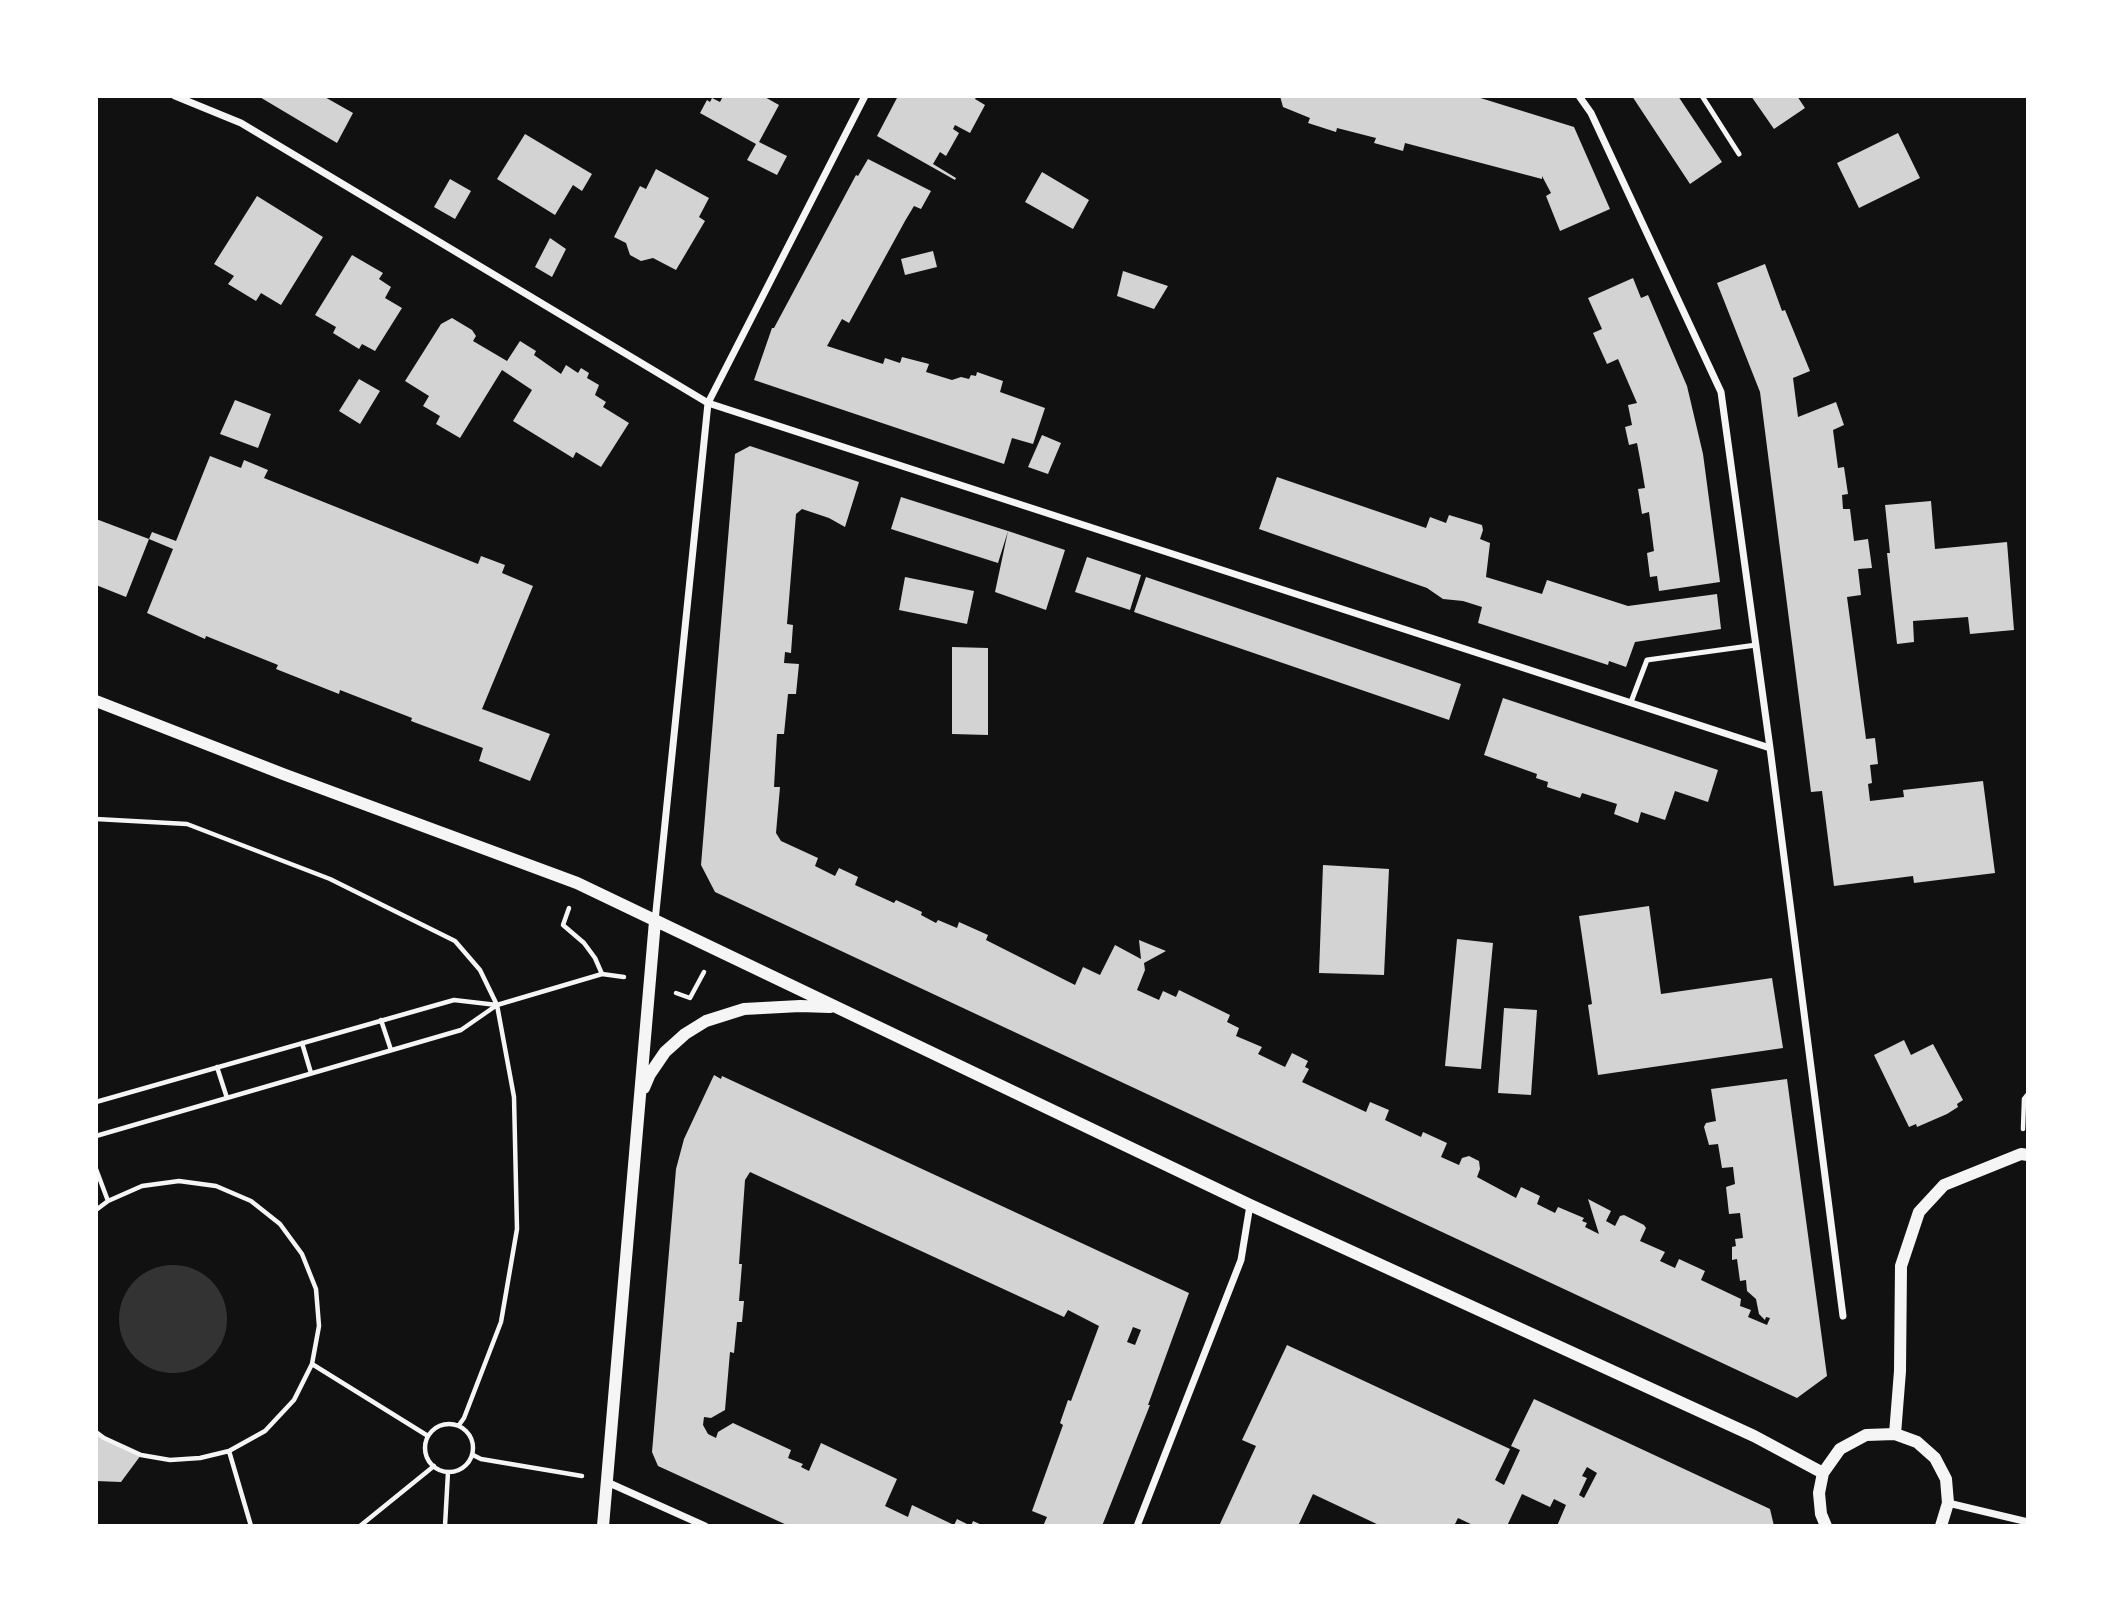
<!DOCTYPE html>
<style>
body{margin:0}
#map{position:relative;width:2124px;height:1622px;overflow:hidden;background:#111;font-family:"Alegreya Sans",sans-serif}
canvas{display:block}
.frame{position:absolute;inset:0;border:98px solid #fff;pointer-events:none}
</style>
<div id="map">
<canvas width="2124" height="1622"></canvas>
<div class="frame"></div>
</div>
<script>
const c = document.querySelector('canvas').getContext('2d');
c.lineJoin = 'round';
function paint(path, color) {
  c.fillStyle = color;
  c.fill(path, 'evenodd');
}
function toPath(rows) {
  const path = new Path2D();
  for (const r of rows) {
    if (r.length === 3) {
      path.moveTo(r[0] + r[2], r[1]);
      path.arc(r[0], r[1], r[2], 0, 2 * Math.PI);
      continue;
    }
    path.moveTo(r[0], r[1]);
    for (let i = 2; i < r.length; i += 2) path.lineTo(r[i], r[i + 1]);
  }
  return path;
}
function trace(path, color, width, dash) {
  c.strokeStyle = color;
  c.lineWidth = width;
  c.lineCap = dash ? 'butt' : 'round';
  c.setLineDash(dash || []);
  c.stroke(path);
}
const water = toPath([
 [173,1319,54]
]);
const building = toPath([
 [258,96,323,96,353,113,337,143],
 [723,96,763,96,779,105,759,142,787,156,777,175,747,160,756,144,700,113,707,100,710,102,712,98,720,102],
 [898,96,977,96,975,99,985,105,970,133,955,125,953,129,959,133,946,156,940,152,933,164,956,178,955,180,877,136],
 [1280,96,1474,96,1574,127,1610,209,1560,231,1546,196,1551,193,1542,176,1542,179,1405,143,1403,151,1374,143,1376,138,1337,128,1336,132,1308,123,1310,118,1283,107],
 [1632,96,1678,96,1722,162,1690,184],
 [1751,96,1797,96,1805,108,1774,129],
 [1898,133,1920,178,1859,208,1837,163],
 [525,134,592,174,582,191,573,185,555,215,497,179],
 [868,159,931,191,921,209,914,206,905,221,849,323,842,319,827,346,883,364,885,358,900,363,902,357,929,364,926,372,952,380,961,377,969,379,971,375,976,376,977,372,1003,381,1000,392,1045,408,1033,444,1012,438,1004,464,754,380,772,328,774,328,856,175,858,176],
 [656,169,709,198,699,217,705,221,676,270,653,258,641,261,630,255,626,243,614,237,640,186,646,189],
 [1042,172,1089,200,1073,229,1025,202],
 [450,179,471,191,455,219,434,207],
 [257,196,323,237,281,305,261,293,256,301,228,284,234,276,214,264],
 [550,238,566,249,552,277,535,267],
 [933,251,937,267,905,275,901,259],
 [352,255,383,273,379,279,391,287,385,298,402,308,375,351,362,344,359,349,333,333,336,327,315,315],
 [1765,264,1782,311,1785,310,1810,371,1793,378,1798,417,1836,402,1844,425,1833,430,1838,468,1844,467,1848,494,1842,495,1843,509,1850,509,1854,541,1868,539,1872,568,1858,569,1861,595,1847,597,1866,739,1875,738,1878,764,1870,765,1872,783,1868,784,1870,801,1904,797,1903,790,1983,781,1995,873,1914,883,1913,876,1834,886,1822,791,1811,792,1760,392,1717,283],
 [1123,271,1168,286,1154,309,1117,296],
 [1633,278,1641,298,1648,295,1687,386,1703,454,1720,582,1659,591,1657,576,1650,577,1647,553,1654,551,1649,512,1642,514,1638,489,1645,488,1641,464,1637,443,1629,445,1625,427,1632,425,1628,405,1637,403,1618,359,1607,364,1593,333,1602,329,1588,298],
 [452,318,472,330,476,336,473,341,507,361,520,341,536,351,534,355,561,374,566,365,578,373,581,368,589,373,587,378,599,385,595,395,606,402,603,407,629,423,601,467,576,452,573,458,513,421,532,390,502,370,460,438,436,424,440,416,423,406,429,396,405,381,441,324],
 [359,379,380,391,360,424,339,411],
 [235,400,271,414,258,448,220,434],
 [1042,435,1061,443,1048,474,1028,467],
 [750,446,859,482,845,527,829,518,802,509,796,514,787,624,793,625,791,653,785,652,784,663,799,664,796,694,788,694,784,734,777,734,774,787,780,787,776,833,781,841,818,858,815,866,835,876,839,868,858,877,855,885,894,903,896,900,922,912,921,915,936,923,938,920,957,928,959,922,988,935,986,940,1075,985,1083,967,1100,975,1115,945,1141,959,1139,940,1166,951,1144,963,1145,970,1137,990,1159,1000,1163,991,1176,997,1179,990,1230,1015,1227,1022,1239,1028,1236,1036,1262,1047,1258,1054,1285,1067,1292,1053,1308,1061,1305,1067,1309,1069,1302,1082,1366,1112,1370,1102,1389,1110,1385,1120,1421,1137,1423,1132,1447,1143,1441,1157,1459,1165,1462,1158,1469,1156,1479,1161,1480,1169,1477,1177,1516,1198,1521,1187,1540,1196,1537,1204,1555,1213,1558,1207,1584,1218,1582,1221,1587,1223,1585,1227,1599,1234,1588,1199,1611,1211,1606,1221,1615,1226,1620,1216,1624,1215,1644,1225,1646,1228,1640,1241,1665,1252,1660,1261,1675,1268,1679,1259,1705,1271,1701,1280,1741,1299,1740,1306,1751,1310,1748,1317,1767,1325,1770,1318,1766,1317,1765,1320,1759,1314,1756,1299,1747,1291,1746,1280,1740,1281,1737,1259,1732,1260,1732,1247,1736,1246,1735,1239,1743,1238,1740,1213,1729,1214,1726,1187,1735,1184,1733,1167,1722,1168,1718,1144,1709,1145,1704,1127,1706,1123,1716,1121,1711,1089,1787,1079,1827,1376,1797,1398,715,892,701,865,735,454],
 [210,456,241,468,244,460,268,470,264,478,478,564,481,556,505,565,502,573,533,586,482,709,550,734,530,781,479,761,483,748,411,721,412,718,340,690,339,694,276,669,278,665,206,636,205,639,147,613,173,549,149,539,126,597,96,585,96,519,149,539,152,532,176,541],
 [1277,477,1426,528,1430,517,1446,523,1449,515,1482,525,1483,530,1480,539,1490,543,1486,577,1542,594,1547,580,1628,606,1717,594,1721,629,1635,642,1626,667,1609,661,1608,665,1478,623,1482,607,1463,601,1443,599,1427,588,1259,529],
 [901,497,1008,531,998,563,891,529],
 [1931,501,1935,549,2007,542,2014,630,1970,634,1968,617,1913,621,1914,642,1897,644,1887,553,1890,553,1885,505],
 [1008,531,1065,550,1046,610,995,592],
 [1087,557,1141,575,1130,610,1075,592],
 [905,577,974,591,967,624,899,610],
 [1146,577,1461,684,1449,720,1134,612],
 [952,647,988,648,988,735,952,734],
 [1503,698,1718,770,1708,802,1675,791,1665,820,1641,812,1638,823,1614,814,1617,804,1582,793,1580,798,1547,787,1548,782,1536,778,1537,774,1484,755],
 [1323,865,1389,869,1384,975,1319,973],
 [1649,906,1661,994,1772,978,1783,1048,1598,1075,1588,1005,1592,1004,1579,916],
 [1457,939,1493,943,1481,1069,1445,1066],
 [1504,1008,1537,1010,1531,1095,1498,1093],
 [1904,1040,1911,1055,1933,1044,1963,1100,1957,1104,1958,1107,1947,1114,1917,1127,1916,1124,1909,1127,1874,1055],
 [714,1075,721,1079,722,1076,1189,1293,1148,1405,1150,1405,1102,1526,1043,1526,1047,1517,1032,1511,1063,1425,1060,1423,1068,1400,1071,1401,1099,1326,1068,1310,1064,1317,750,1172,745,1180,739,1264,742,1264,739,1301,744,1301,742,1322,737,1322,734,1353,730,1352,725,1410,711,1418,704,1417,703,1425,708,1434,716,1438,718,1432,733,1423,791,1450,788,1458,803,1464,801,1467,809,1471,821,1443,897,1479,885,1506,908,1517,912,1505,954,1525,957,1519,971,1526,973,1521,984,1526,789,1526,658,1466,652,1452,676,1169,684,1139],
 [1133,1327,1141,1330,1135,1345,1127,1342],
 [1287,1345,1510,1449,1495,1480,1504,1485,1520,1450,1511,1446,1534,1399,1770,1509,1774,1526,1557,1526,1566,1505,1554,1499,1550,1507,1522,1494,1507,1526,1475,1526,1458,1518,1454,1526,1381,1526,1313,1494,1298,1526,1219,1526,1256,1446,1242,1440],
 [1587,1467,1597,1473,1584,1498,1579,1495,1587,1478,1582,1476],
 [96,1432,141,1455,121,1482,96,1481]
]);
const path = toPath([
 [96,819,187,824,330,879,455,941,480,970,497,1005,514,1097,517,1229,501,1322,464,1418,459,1425],
 [569,908,563,925,584,943,595,958,602,974],
 [676,993,690,998,704,972],
 [381,1020,391,1050],
 [302,1043,311,1073],
 [217,1067,227,1098],
 [96,1102,454,1000,497,1005],
 [2023,1129,2024,1099,2028,1094],
 [96,1136,461,1030,497,1005,602,974,624,977],
 [96,1169,108,1201],
 [96,1210,108,1201,142,1186,179,1181,216,1186,251,1201,280,1224,302,1254,316,1289,319,1326,312,1364,294,1400,265,1431,229,1451,200,1458,170,1460,141,1455,104,1438,96,1432],
 [312,1364,428,1436],
 [449,1448,24],
 [229,1451,251,1526],
 [473,1455,481,1459,582,1476],
 [360,1526,434,1466],
 [445,1526,448,1472]
]);
const service = toPath([
 [1702,96,1739,154],
 [1631,702,1647,660,1756,645]
]);
const minor = toPath([
 [175,96,241,123,708,403,1770,748],
 [1579,96,1591,113,1721,392,1770,748,1843,1316],
 [655,921,708,403,865,96],
 [607,1482,705,1526],
 [1948,1503,2028,1522],
 [1137,1526,1241,1260,1250,1205]
]);
const tertiary = toPath([
 [96,701,283,774,577,883,1250,1205,1754,1436,1823,1473],
 [644,1088,650,1074,665,1052,685,1034,706,1021,744,1009,800,1006,830,1007],
 [1895,1434,1900,1371,1901,1266,1919,1212,1944,1185,2021,1154,2028,1155],
 [603,1526,655,921],
 [1826,1526,1821,1514,1819,1493,1823,1473,1840,1449,1866,1435,1895,1434,1917,1442,1935,1458,1946,1479,1948,1503,1941,1526]
]);
paint(water, '#333');
paint(building, '#d3d3d3');
trace(path, '#f5f5f5', 4.5);
trace(service, '#f5f5f5', 5);
trace(minor, '#f5f5f5', 7);
trace(tertiary, '#f5f5f5', 12);
</script>
